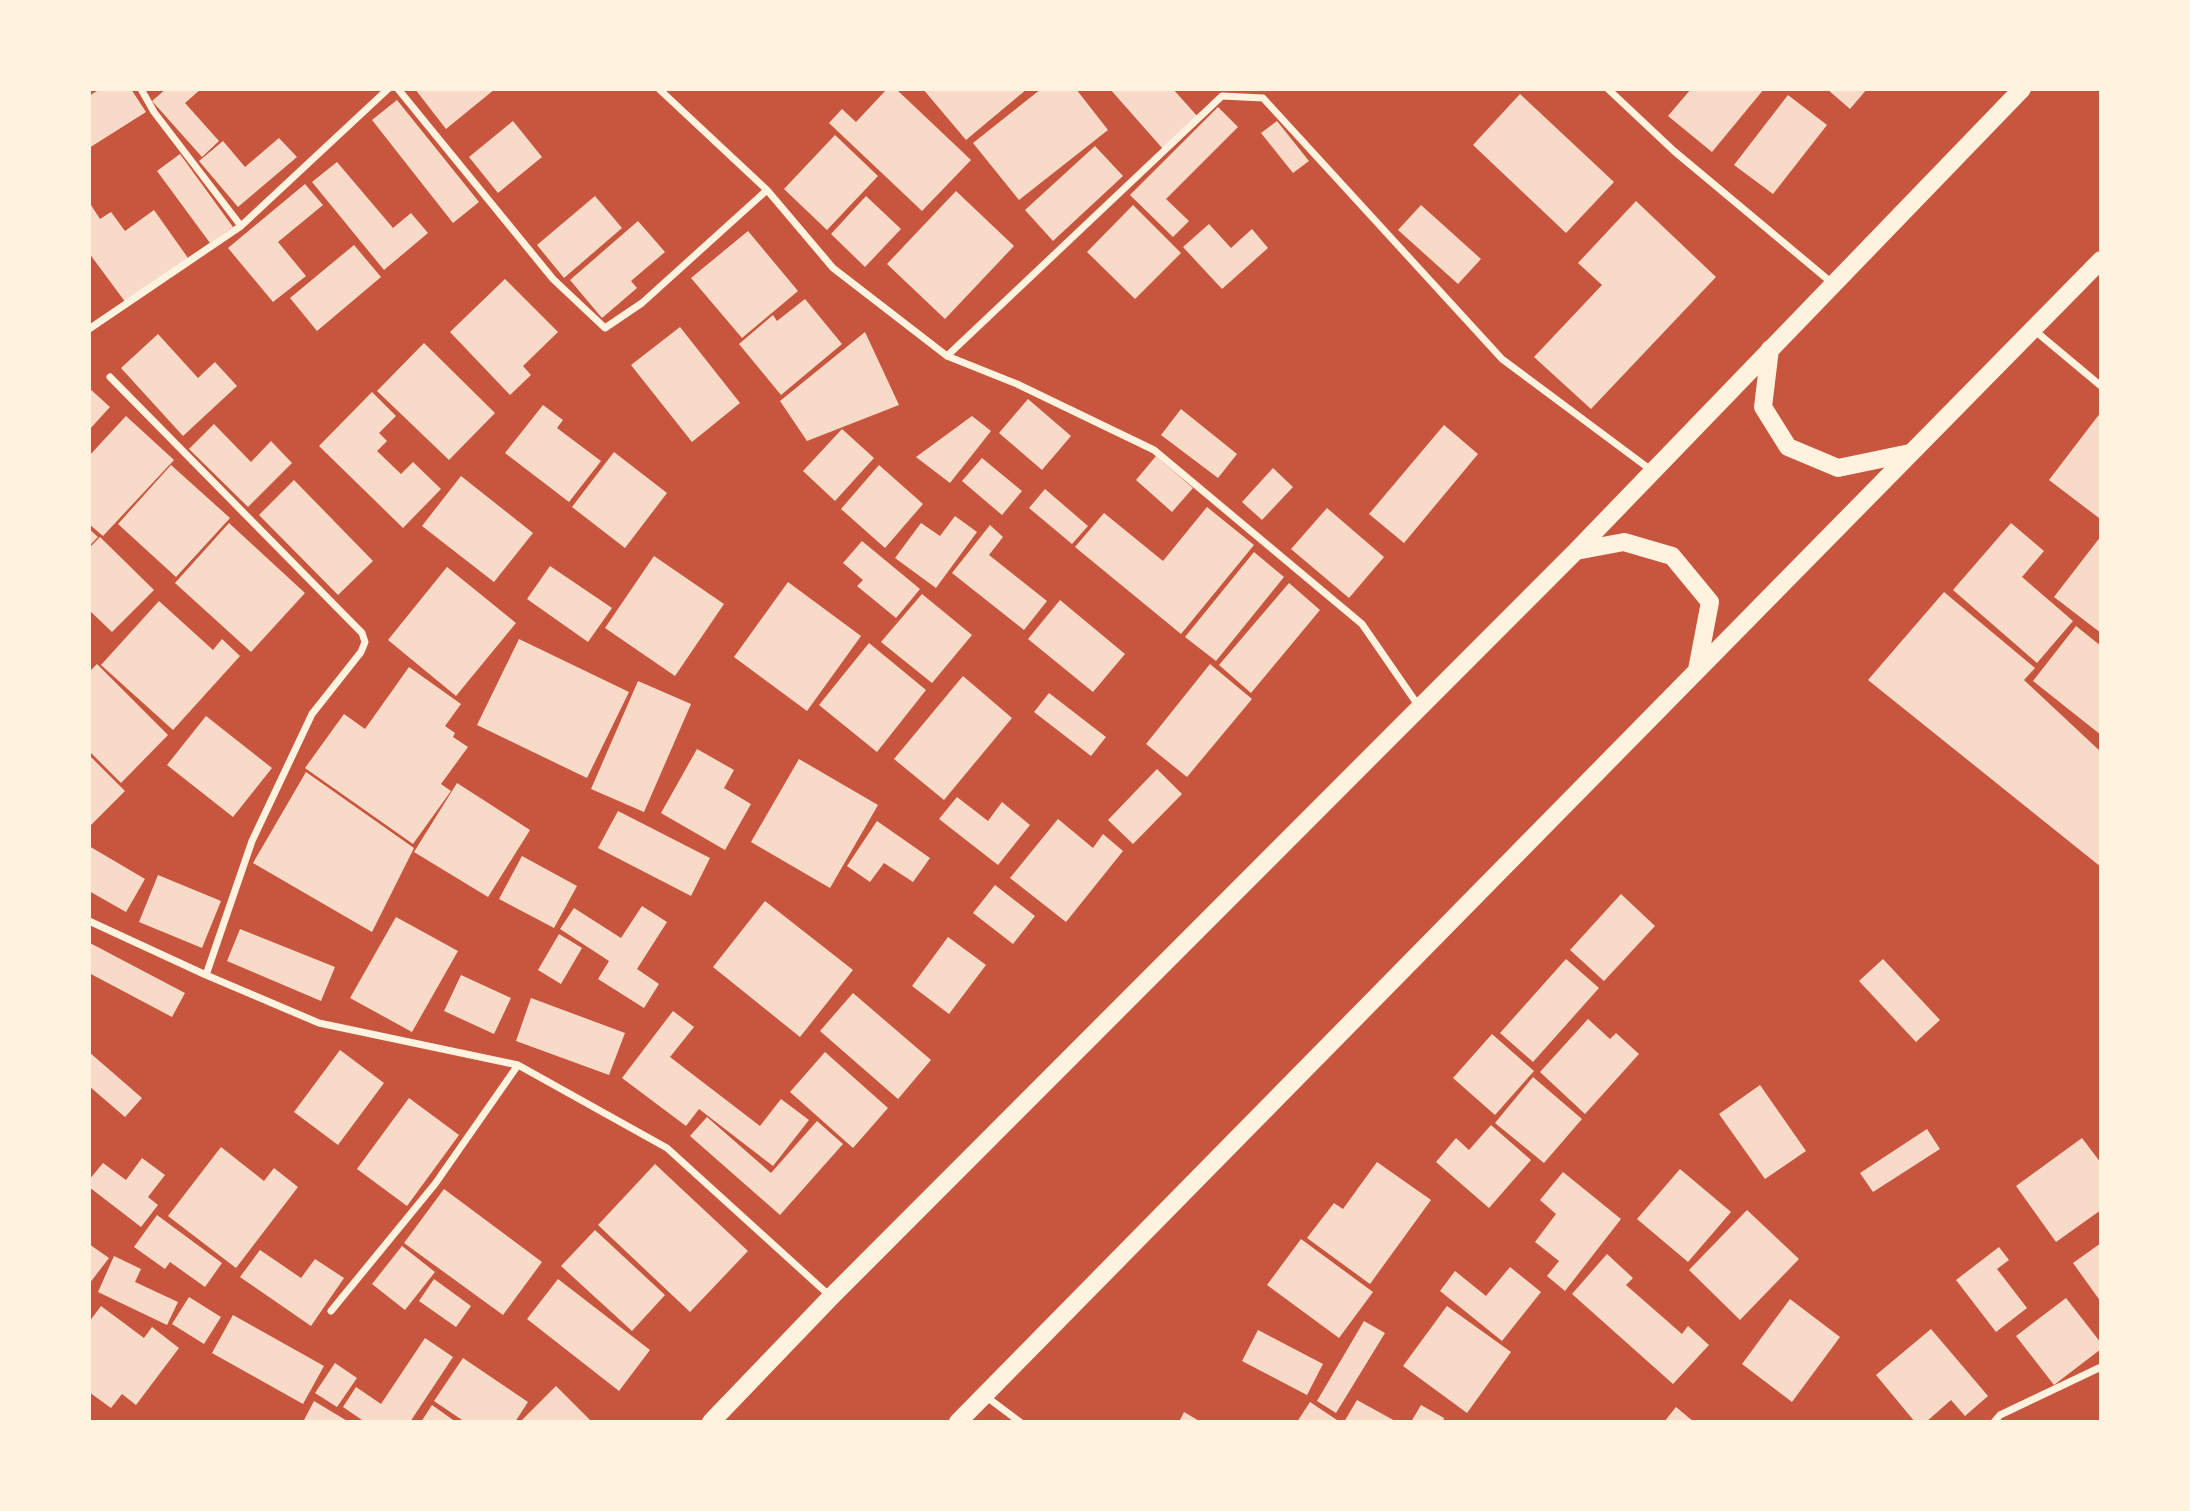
<!DOCTYPE html>
<style>
body{margin:0}
#map{position:relative;width:2190px;height:1511px;overflow:hidden;background:#c8553d;font-family:"Noto Sans",sans-serif}
canvas{display:block}
.frame{position:absolute;inset:0;border:91px solid #fff3e0;pointer-events:none}
</style>
<div id="map">
<canvas width="2190" height="1511"></canvas>
<div class="frame"></div>
</div>
<script>
const c = document.querySelector('canvas').getContext('2d');
c.lineJoin = 'round';
function paint(path, color) {
  c.fillStyle = color;
  c.fill(path, 'evenodd');
}
function toPath(rows) {
  const path = new Path2D();
  for (const r of rows) {
    path.moveTo(r[0], r[1]);
    for (let i = 2; i < r.length; i += 2) path.lineTo(r[i], r[i + 1]);
  }
  return path;
}
function trace(path, color, width, dash) {
  c.strokeStyle = color;
  c.lineWidth = width;
  c.lineCap = dash ? 'butt' : 'round';
  c.setLineDash(dash || []);
  c.stroke(path);
}
const building = toPath([
 [100,89,131,89,146,112,89,148,89,96],
 [166,89,201,89,185,103,219,141,202,157,152,101],
 [415,89,495,89,446,129],
 [887,89,896,89,971,160,922,211,829,123,842,109,856,122],
 [923,89,1027,89,966,140],
 [1041,89,1076,89,1108,130,1019,200,973,143],
 [1110,89,1173,89,1198,117,1163,149],
 [1691,89,1764,89,1712,152,1668,116],
 [1827,89,1867,89,1850,109],
 [1520,94,1614,182,1566,233,1473,145],
 [1788,95,1827,125,1773,194,1734,165],
 [397,100,479,202,453,223,372,120],
 [1218,107,1238,127,1166,199,1189,221,1173,237,1130,195],
 [513,121,542,157,498,193,469,157],
 [1277,121,1309,161,1293,173,1261,133],
 [835,135,878,176,827,230,784,189],
 [279,138,297,157,238,207,199,161,223,141,245,167],
 [1095,146,1123,176,1053,241,1025,210],
 [180,154,233,227,210,243,157,171],
 [337,162,393,228,411,213,428,233,384,270,312,182],
 [305,184,323,205,278,242,306,276,273,302,228,248],
 [956,191,1014,246,945,319,887,264],
 [595,196,622,228,564,278,537,245],
 [866,196,901,229,865,267,831,234],
 [1636,201,1716,277,1591,409,1534,357,1602,285,1578,263],
 [89,202,100,219,111,212,125,231,154,210,188,258,126,303,89,253],
 [1133,205,1181,253,1135,299,1087,252],
 [1421,205,1481,259,1458,284,1398,230],
 [638,221,665,252,631,281,637,288,602,318,570,280],
 [1209,224,1231,248,1252,229,1268,248,1222,289,1183,247],
 [748,231,798,291,742,338,691,278],
 [354,245,381,277,317,331,290,298],
 [505,279,558,332,523,366,531,375,510,395,450,332],
 [805,299,842,344,781,395,739,344,773,315,777,321],
 [680,327,740,403,692,442,631,365],
 [865,332,899,405,807,441,780,401],
 [158,334,198,378,215,362,237,386,183,436,121,368],
 [424,343,495,413,449,460,377,391],
 [89,388,110,407,89,430],
 [372,392,396,416,379,433,387,441,377,451,401,474,413,462,441,489,403,528,319,446],
 [1028,399,1071,436,1042,470,999,433],
 [543,405,563,420,557,428,601,461,569,502,505,453],
 [1181,409,1237,454,1218,478,1161,435],
 [2101,412,2101,516,2099,518,2049,480],
 [126,416,174,460,103,536,89,524,89,456],
 [972,416,991,431,950,483,916,457],
 [214,424,251,462,271,441,292,463,248,507,189,449],
 [1444,425,1478,454,1404,543,1369,514],
 [842,429,874,458,835,501,803,471],
 [614,452,667,493,625,548,572,507],
 [1156,456,1193,488,1172,512,1136,480],
 [982,458,1022,491,1002,515,962,481],
 [171,465,230,518,176,577,118,524],
 [879,465,923,504,885,548,841,509],
 [1273,468,1293,487,1262,520,1242,502],
 [461,476,533,533,494,582,422,526],
 [294,480,373,561,338,595,259,515],
 [1045,489,1088,526,1072,544,1029,508],
 [1207,507,1254,545,1181,634,1075,547,1104,513,1163,561],
 [1327,508,1384,557,1349,598,1291,549],
 [955,516,977,532,936,588,895,558,921,523,940,536],
 [229,523,305,593,251,652,175,583],
 [2011,523,2044,551,2022,577,2073,621,2037,663,1953,590],
 [990,525,1003,537,989,555,1047,601,1024,630,952,573],
 [89,529,98,537,89,546],
 [2101,536,2101,633,2054,597],
 [100,537,154,590,112,632,89,610,89,548],
 [862,541,920,589,896,618,857,586,863,580,843,563],
 [1254,552,1284,577,1216,661,1185,637],
 [654,556,724,604,675,676,605,628],
 [550,566,612,608,588,642,527,599],
 [447,567,516,623,456,696,388,640],
 [788,582,861,636,807,711,734,657],
 [1289,583,1320,610,1251,693,1219,665],
 [1944,592,2035,668,2024,680,2101,752,2101,867,1868,680],
 [922,594,972,635,932,683,881,642],
 [1060,600,1125,654,1093,692,1028,639],
 [159,601,213,650,222,639,240,656,173,730,101,665],
 [2076,626,2101,646,2101,735,2033,681],
 [519,639,629,692,587,778,477,725],
 [869,643,926,690,877,752,819,705],
 [97,664,168,735,121,783,89,751,89,672],
 [1210,664,1252,699,1187,777,1146,744],
 [409,667,461,704,445,726,455,733,453,737,468,747,441,784,451,791,413,844,305,768,344,714,365,729],
 [963,676,1012,718,944,800,894,759],
 [638,681,691,704,644,812,591,789],
 [1049,693,1106,737,1091,756,1034,712],
 [206,716,272,768,233,817,167,765],
 [697,749,734,770,724,788,751,804,725,850,661,813],
 [89,755,125,791,89,827],
 [799,759,878,805,830,888,751,842],
 [1157,769,1182,794,1133,844,1108,820],
 [306,772,414,848,372,932,253,863],
 [457,783,530,830,488,897,414,852],
 [957,797,988,821,1002,802,1030,825,998,865,939,819],
 [618,811,710,858,691,896,598,848],
 [1058,819,1093,848,1103,834,1123,851,1066,922,1010,878],
 [877,821,930,858,913,882,884,863,870,882,847,866],
 [89,846,145,879,126,912,89,891],
 [522,856,577,886,554,928,499,899],
 [158,875,221,901,202,948,139,922],
 [995,885,1035,916,1013,944,973,913],
 [1621,894,1655,926,1604,981,1570,950],
 [765,901,853,970,800,1037,713,967],
 [642,906,667,922,637,969,659,984,644,1008,598,979,609,961,560,929,574,908,621,938],
 [396,917,458,951,412,1032,350,998],
 [240,929,335,967,321,1001,227,961],
 [559,934,582,948,561,984,538,970],
 [948,937,986,965,949,1014,912,986],
 [90,943,185,993,172,1017,89,973],
 [1566,959,1599,988,1533,1062,1500,1033],
 [1883,959,1940,1020,1916,1042,1859,981],
 [461,975,511,998,494,1034,444,1011],
 [853,993,931,1060,898,1099,820,1031],
 [531,998,625,1033,609,1075,516,1041],
 [673,1011,694,1027,670,1057,760,1126,781,1099,809,1120,773,1166,699,1109,686,1126,622,1078],
 [1588,1019,1610,1039,1616,1033,1639,1054,1585,1114,1540,1072],
 [1492,1034,1534,1071,1495,1115,1453,1078],
 [340,1050,384,1083,338,1145,294,1112],
 [89,1052,142,1098,125,1117,89,1086],
 [825,1052,888,1108,853,1148,790,1092],
 [1533,1077,1582,1119,1544,1163,1495,1123],
 [1760,1085,1806,1151,1765,1179,1719,1114],
 [409,1098,459,1135,407,1206,357,1169],
 [707,1117,771,1173,817,1121,843,1144,780,1215,690,1136],
 [1491,1125,1531,1160,1489,1208,1436,1162,1456,1138,1469,1150],
 [1927,1129,1940,1149,1873,1192,1860,1173],
 [2082,1138,2101,1163,2101,1210,2056,1242,2016,1186],
 [221,1147,264,1181,274,1168,298,1187,236,1268,168,1216],
 [142,1158,165,1175,148,1197,158,1205,141,1227,89,1187,89,1180,103,1163,126,1180],
 [1377,1162,1431,1200,1370,1284,1307,1238,1334,1203,1343,1209],
 [655,1164,748,1251,690,1312,598,1225],
 [1680,1169,1731,1212,1688,1262,1637,1219],
 [1563,1172,1621,1219,1565,1291,1547,1276,1559,1261,1535,1242,1556,1214,1540,1200],
 [444,1189,542,1262,503,1315,404,1243],
 [1747,1210,1799,1259,1740,1320,1689,1270],
 [157,1215,222,1263,205,1287,170,1262,165,1269,134,1247],
 [595,1230,665,1295,632,1331,561,1266],
 [1301,1239,1373,1292,1339,1338,1267,1285],
 [2101,1243,2101,1302,2073,1263],
 [89,1244,109,1258,89,1284],
 [402,1246,435,1272,405,1310,372,1284],
 [1999,1247,2009,1260,1997,1269,2027,1308,1996,1332,1956,1280],
 [260,1250,301,1278,315,1259,344,1278,311,1326,240,1277],
 [1607,1254,1633,1278,1626,1285,1682,1334,1688,1326,1709,1345,1673,1384,1572,1294],
 [114,1256,141,1269,135,1282,178,1302,167,1325,98,1292],
 [1510,1267,1541,1292,1502,1341,1440,1291,1455,1271,1486,1296],
 [434,1279,471,1306,456,1327,419,1301],
 [558,1279,650,1350,619,1391,527,1319],
 [189,1297,221,1317,204,1344,172,1324],
 [2066,1298,2101,1343,2101,1349,2054,1385,2016,1336],
 [1790,1299,1840,1337,1792,1402,1742,1364],
 [101,1306,144,1338,152,1327,179,1348,136,1405,122,1394,111,1408,89,1392,89,1322],
 [1447,1306,1511,1352,1467,1413,1403,1366],
 [233,1315,324,1366,303,1404,212,1353],
 [1364,1321,1385,1333,1336,1413,1317,1401],
 [1931,1329,1988,1396,1965,1416,1951,1400,1926,1422,1915,1422,1876,1375],
 [1258,1330,1323,1364,1307,1395,1242,1361],
 [425,1338,453,1357,410,1422,365,1422,343,1407,356,1387,381,1404],
 [463,1358,528,1402,515,1422,465,1422,434,1401],
 [335,1363,357,1378,337,1407,315,1393],
 [556,1386,590,1420,589,1422,520,1422],
 [1357,1400,1397,1422,1344,1422],
 [314,1401,349,1422,303,1422],
 [1310,1402,1340,1422,1297,1422],
 [432,1405,456,1422,421,1422],
 [1421,1405,1444,1418,1443,1422,1411,1422],
 [1676,1407,1694,1422,1664,1422],
 [1184,1412,1201,1422,1179,1422]
]);
const minor = toPath([
 [141,89,154,112,241,226],
 [398,89,553,279,605,328,642,303,767,190],
 [659,89,767,190,833,268,947,356,1017,384,1154,450,1362,624,1420,708],
 [1608,89,1674,151,1832,283],
 [89,329,241,226,388,89],
 [2034,330,2101,386],
 [947,356,1222,96,1263,98,1502,359,1651,470],
 [110,377,362,633,365,642,361,652,312,714,252,841,206,975],
 [89,921,206,975,319,1023,518,1065,667,1148,830,1296],
 [331,1311,435,1184,518,1065],
 [984,1395,1020,1422],
 [1994,1422,2000,1415,2101,1367]
]);
const primary = toPath([
 [1770,349,1763,407,1788,447,1838,468,1910,453],
 [1576,551,1624,542,1672,556,1710,602,1697,670],
 [711,1422,831,1297,1576,551,2022,89],
 [958,1422,2101,260]
]);
paint(building, '#f7dbc8');
trace(minor, '#fff3e0', 7);
trace(primary, '#fff3e0', 18);
</script>
